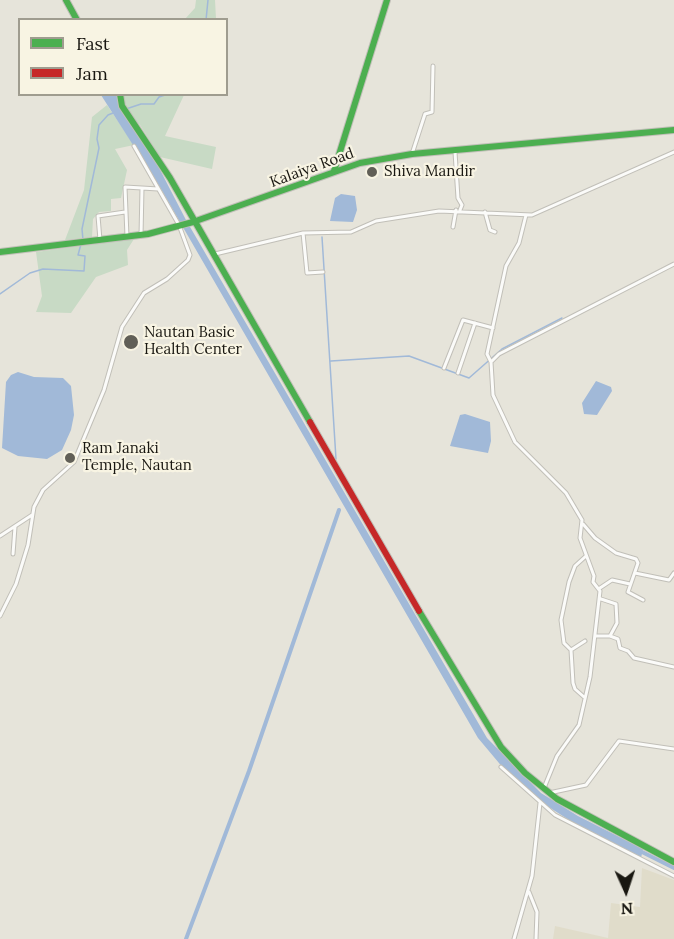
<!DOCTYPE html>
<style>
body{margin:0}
#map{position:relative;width:674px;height:939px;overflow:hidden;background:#e6e4da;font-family:Lora,serif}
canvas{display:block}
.legend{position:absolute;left:18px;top:18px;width:210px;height:78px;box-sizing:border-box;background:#f8f4e3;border:2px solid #9f9c8f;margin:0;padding:8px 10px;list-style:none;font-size:18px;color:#191711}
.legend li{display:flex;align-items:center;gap:12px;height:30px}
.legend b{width:30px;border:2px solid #9f9c8f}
.north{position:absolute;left:596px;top:861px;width:60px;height:60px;-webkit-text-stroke:4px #f8f4e3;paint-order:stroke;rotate:177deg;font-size:16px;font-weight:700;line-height:24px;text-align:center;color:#191711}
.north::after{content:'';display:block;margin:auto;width:21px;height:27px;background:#191711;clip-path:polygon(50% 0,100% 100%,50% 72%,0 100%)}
</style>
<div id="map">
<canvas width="674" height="939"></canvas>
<ul class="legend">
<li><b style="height:8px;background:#4caf50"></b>Fast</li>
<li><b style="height:8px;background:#c62828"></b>Jam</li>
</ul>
<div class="north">N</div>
</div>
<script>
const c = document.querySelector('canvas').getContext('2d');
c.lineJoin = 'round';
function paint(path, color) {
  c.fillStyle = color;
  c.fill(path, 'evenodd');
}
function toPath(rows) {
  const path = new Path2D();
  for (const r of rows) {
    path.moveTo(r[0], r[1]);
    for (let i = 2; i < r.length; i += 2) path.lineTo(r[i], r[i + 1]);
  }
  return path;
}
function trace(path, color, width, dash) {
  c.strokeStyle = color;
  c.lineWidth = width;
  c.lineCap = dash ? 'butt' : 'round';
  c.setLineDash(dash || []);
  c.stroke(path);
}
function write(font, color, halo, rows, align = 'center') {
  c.font = font + ' Lora,serif';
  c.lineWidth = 4.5;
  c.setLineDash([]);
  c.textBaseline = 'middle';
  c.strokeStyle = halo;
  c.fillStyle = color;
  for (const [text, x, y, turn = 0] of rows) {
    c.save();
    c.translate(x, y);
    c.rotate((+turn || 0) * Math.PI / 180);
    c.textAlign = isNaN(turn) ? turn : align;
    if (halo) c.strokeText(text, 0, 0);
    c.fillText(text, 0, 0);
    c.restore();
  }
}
const built = toPath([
 [642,868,674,880,674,939,553,939,555,926,608,938,611,903,640,907]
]);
const green = toPath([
 [196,0,215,0,216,19,185,19,195,8],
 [121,95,184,95,165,136,216,147,212,169,160,157,140,125,128,114],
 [107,105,134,145,115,149,127,170,121,198,111,199,111,211,99,212,93,219,92,237,65,240,84,190,92,117],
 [134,239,127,250,128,265,96,277,71,313,36,312,42,296,36,252]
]);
const water = toPath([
 [101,95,118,95,123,114,156,162,186,220,487,738,541,793,578,816,643,849,641,858,588,832,544,804,504,769,478,738,158,184],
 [341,194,355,196,357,210,353,222,330,221,335,198],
 [18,372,34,377,63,378,71,386,74,415,71,430,62,450,47,459,18,456,2,448,6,382,11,375],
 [596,381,611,387,612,391,597,415,584,414,582,403],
 [465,414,490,422,491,441,488,453,450,446,460,415]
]);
const stream = toPath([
 [206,20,208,0],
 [126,109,141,104,154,104,159,97,168,94],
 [322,237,336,459],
 [83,240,82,229,99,148,97,139,99,125,108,115,113,113],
 [0,294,30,273,43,269,84,271,85,256,78,255,81,244],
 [331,361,409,356,469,378,502,349,562,318]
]);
const canal = toPath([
 [640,851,674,868],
 [186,939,249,771,339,510]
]);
const street = toPath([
 [455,152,458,198,462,205,460,210],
 [412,154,425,114,432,112,433,66],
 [142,188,158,189],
 [485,212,490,230,495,232],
 [453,227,456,210],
 [303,233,307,273,323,272],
 [127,237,125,187,142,188,141,236],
 [100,240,98,216,125,212],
 [215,254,303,233,351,232,376,221,439,211,532,215,674,152],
 [491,362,487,354,506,266,519,243,526,215],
 [444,368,463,320,493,328],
 [458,373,475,323],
 [583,524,595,538,616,553,636,559,638,563,628,592,643,600],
 [0,536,32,515],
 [13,554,15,527],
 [635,573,669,580,674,573],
 [600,588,612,580,630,584],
 [0,616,16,584,28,545,34,507,43,490,74,462,104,390,122,327,144,293,167,279,188,260,190,255,179,225,134,146],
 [595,636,610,636,617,623,616,604,601,599],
 [610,636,618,639,620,648,628,651,634,658,674,667],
 [571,650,585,641],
 [584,697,575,689,573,683,571,650,564,643,561,620,569,582,575,566,586,556],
 [501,767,555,815,674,876],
 [544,788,557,756,579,725,590,677,600,591,593,582,594,576,580,538,582,520,566,493,515,442,493,395,491,362,499,354,674,264],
 [549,793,586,785,619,741,674,749],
 [529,892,537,912,536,939],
 [514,939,532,876,540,803]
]);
const fast = toPath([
 [66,0,77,20],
 [120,94,122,106,170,178,310,422],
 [334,171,387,0],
 [0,252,148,234,193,222,360,163,412,154,674,130],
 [419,611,501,747,525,773,557,799,674,862]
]);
const jam = toPath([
 [310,422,419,611]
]);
const markers = [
 [372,172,6,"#615f57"],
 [131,342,8,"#615f57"],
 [70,458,6,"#615f57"]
];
const streetNames = [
 ["Kalaiya Road",312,168,-20]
];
const poiNames = [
 ["Shiva Mandir",384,172],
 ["Nautan Basic",144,333],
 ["Health Center",144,350],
 ["Ram Janaki",82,449],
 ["Temple, Nautan",82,466]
];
paint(built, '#e0dcca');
paint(green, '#c8dac5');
paint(water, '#a1b9d8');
trace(stream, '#a1b9d8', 1.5);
trace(canal, '#a1b9d8', 4);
trace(street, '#c1bfb8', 5);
trace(fast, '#c1bfb8', 8);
trace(jam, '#c1bfb8', 8);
trace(street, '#fbfbf9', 3);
trace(fast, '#4caf50', 6);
trace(jam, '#c62828', 6);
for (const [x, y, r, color] of markers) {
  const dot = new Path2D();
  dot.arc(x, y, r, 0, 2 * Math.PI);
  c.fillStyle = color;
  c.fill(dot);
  trace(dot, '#f8f4e3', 2);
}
write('15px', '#191711', '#f8f4e3', streetNames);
write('15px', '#191711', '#f8f4e3', poiNames, 'left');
</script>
